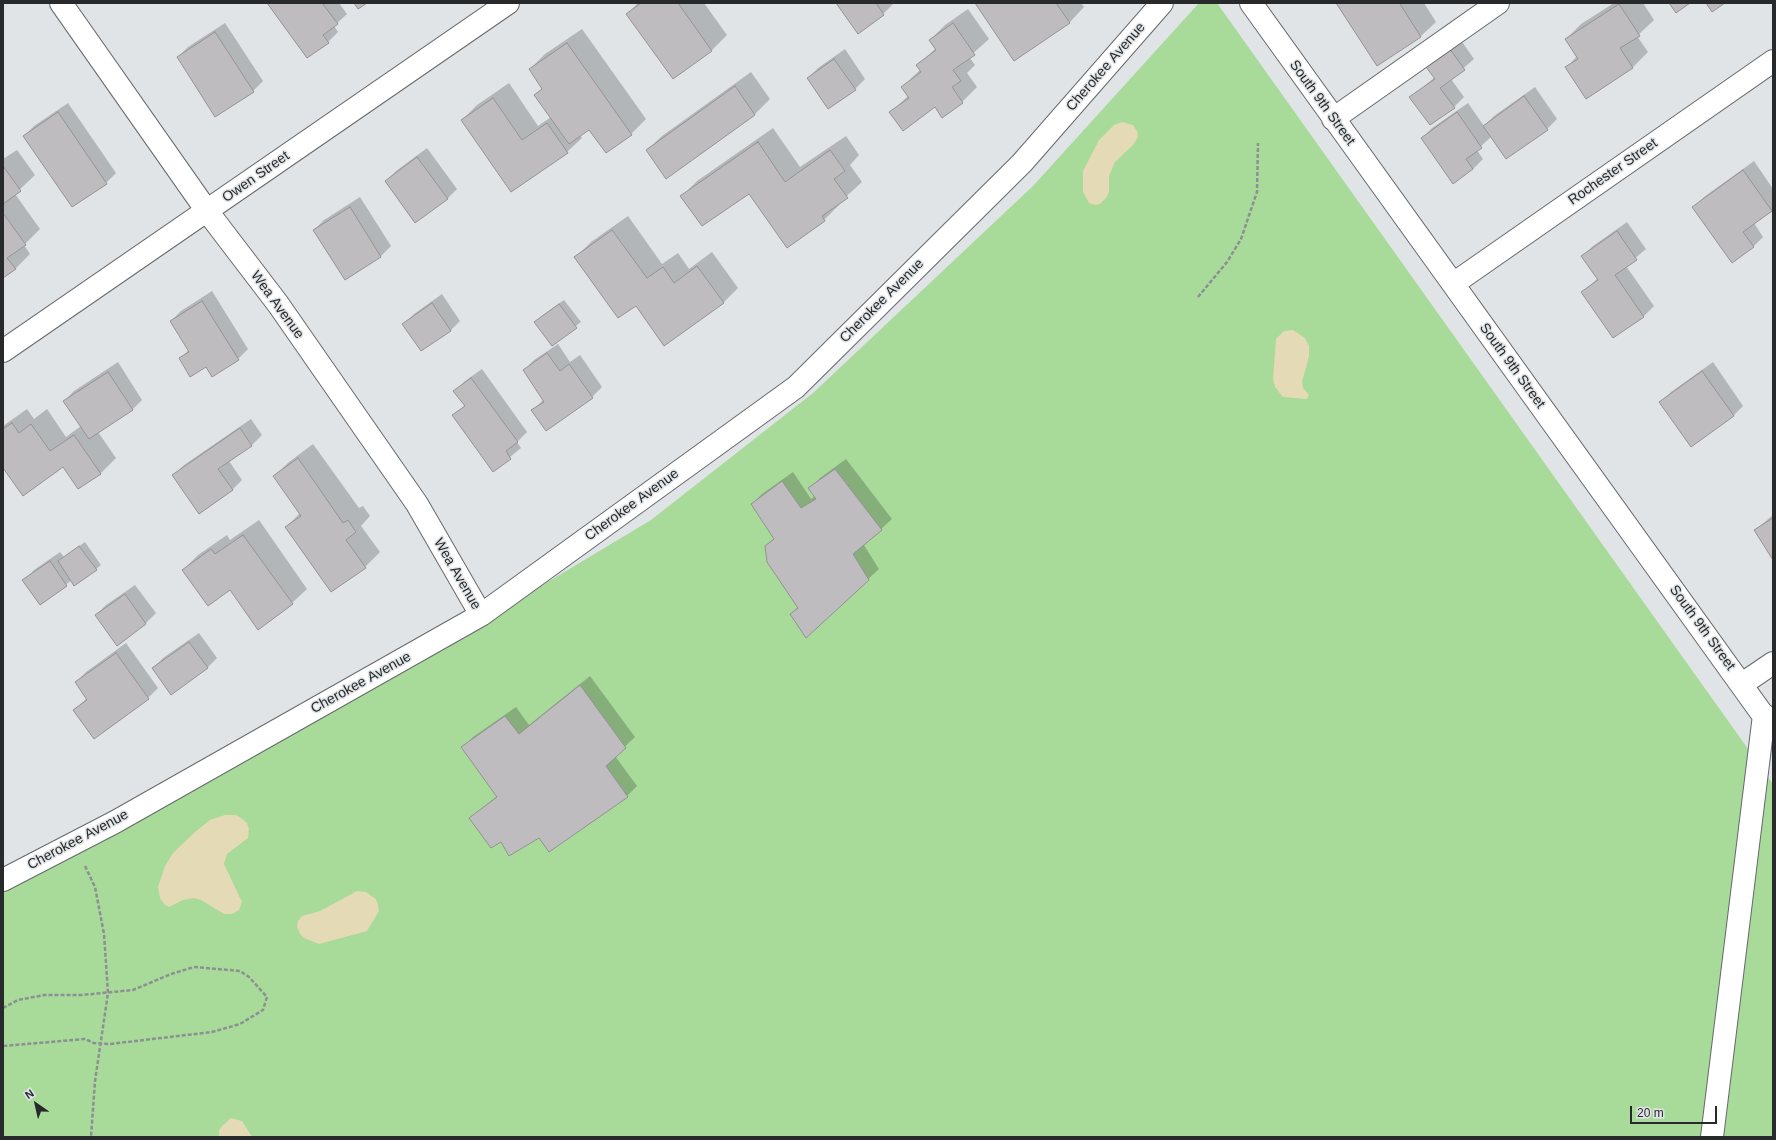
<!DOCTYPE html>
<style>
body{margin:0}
#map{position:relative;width:1776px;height:1140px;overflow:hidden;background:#e0e4e7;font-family:Helvetica,sans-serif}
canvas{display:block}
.frame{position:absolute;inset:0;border:4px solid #27292a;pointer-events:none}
.north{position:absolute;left:16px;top:1084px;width:40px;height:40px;-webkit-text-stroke:3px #e0e4e7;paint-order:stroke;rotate:326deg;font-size:11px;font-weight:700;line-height:16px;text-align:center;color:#27292a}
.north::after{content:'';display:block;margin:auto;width:14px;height:18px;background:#27292a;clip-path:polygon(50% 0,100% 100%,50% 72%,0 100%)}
.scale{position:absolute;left:1630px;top:1106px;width:87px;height:18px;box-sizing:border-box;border:2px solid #27292a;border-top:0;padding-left:5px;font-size:12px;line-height:14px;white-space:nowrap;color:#27292a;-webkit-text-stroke:3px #e0e4e7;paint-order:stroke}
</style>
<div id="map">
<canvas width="1776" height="1140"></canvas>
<div class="frame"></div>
<div class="north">N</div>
<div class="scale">20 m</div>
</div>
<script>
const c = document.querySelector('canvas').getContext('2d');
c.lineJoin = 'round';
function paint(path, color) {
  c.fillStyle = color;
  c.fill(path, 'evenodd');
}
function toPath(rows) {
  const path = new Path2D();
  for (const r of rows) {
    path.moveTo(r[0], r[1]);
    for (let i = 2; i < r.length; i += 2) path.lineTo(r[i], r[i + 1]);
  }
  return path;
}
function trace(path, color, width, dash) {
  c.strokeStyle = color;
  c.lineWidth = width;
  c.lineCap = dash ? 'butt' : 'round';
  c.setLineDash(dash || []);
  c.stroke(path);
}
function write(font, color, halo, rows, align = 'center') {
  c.font = font + ' Helvetica,sans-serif';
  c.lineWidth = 3;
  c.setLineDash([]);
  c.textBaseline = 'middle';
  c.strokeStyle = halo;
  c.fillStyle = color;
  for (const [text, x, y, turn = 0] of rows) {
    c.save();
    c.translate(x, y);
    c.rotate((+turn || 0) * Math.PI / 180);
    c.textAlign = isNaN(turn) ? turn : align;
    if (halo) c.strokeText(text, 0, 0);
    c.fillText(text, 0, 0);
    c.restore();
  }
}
const green = toPath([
 [1199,3,1217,3,1773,784,1773,1137,3,1137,3,892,396,673,651,520,813,393,1033,186]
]);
const sand = toPath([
 [1122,122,1133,125,1137,131,1138,137,1133,145,1115,162,1109,176,1109,192,1106,198,1100,204,1095,205,1089,203,1083,192,1083,171,1099,140,1114,125],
 [1293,330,1305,338,1309,346,1309,356,1302,382,1303,388,1309,395,1307,399,1283,397,1275,387,1273,380,1276,339,1284,331],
 [225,815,236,815,241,818,247,823,249,829,248,838,227,854,224,864,242,902,239,910,232,914,224,914,201,900,194,898,183,900,169,907,165,905,160,898,158,887,165,866,173,853,195,832,210,820],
 [357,891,366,892,370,895,376,899,378,905,379,911,367,931,319,944,304,938,300,934,297,927,298,921,302,916,320,911],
 [231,1118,242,1121,252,1137,219,1137,219,1130,222,1126]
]);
const shadow = toPath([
 [269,3,339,3,347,14,334,26,338,32,328,42],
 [638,3,704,3,727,35,712,50,673,78,627,14],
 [837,3,893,3,893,4,883,14,858,32],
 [976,3,1081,3,1084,7,1070,22,1015,60],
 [1337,3,1424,3,1436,22,1421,36,1377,65],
 [1614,3,1643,3,1654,20,1637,36,1648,52,1633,67,1586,97,1567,67,1577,56,1566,39,1581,24],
 [968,9,989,39,969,57,975,65,967,73,977,87,962,102,891,112,908,96,902,87,920,70,917,66,936,48,930,40,945,25],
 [225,23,263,81,253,91,178,57,188,47],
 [582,29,646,119,631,134,590,128,580,135,582,138,567,152,511,191,462,120,477,105,509,83,538,126,551,117,535,95,543,87,530,69,545,54],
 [1458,36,1474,59,1451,79,1464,97,1454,107,1411,97,1435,77],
 [845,49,865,79,855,89,828,107,808,78,818,68],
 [751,72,770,99,755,114,666,177,647,150,662,136],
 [1535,87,1557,119,1547,129,1492,136,1477,150,1483,159,1473,169,1453,182,1422,138,1432,128,1468,103,1484,126,1494,116],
 [68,103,116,173,106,183,24,136,34,126],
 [773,128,800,167,846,136,859,155,850,165,862,182,838,204,839,205,824,220,749,192,682,196,697,181],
 [427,148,457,189,447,199,386,181,396,171],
 [17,150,35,175,15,194,40,229,24,245,30,254,15,269,3,277,3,159],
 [1754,161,1773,189,1773,209,1754,223,1763,237,1753,247,1694,207,1704,197],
 [360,197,391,246,381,256,346,279,314,230,324,220],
 [628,216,662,264,678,253,689,269,712,252,738,288,723,303,636,304,576,257,591,242],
 [1627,222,1646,249,1626,266,1654,306,1644,316,1613,337,1582,293,1598,278,1583,256,1593,246],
 [212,291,248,349,238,359,206,365,180,358,189,350,171,321,181,311],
 [442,294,460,321,450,331,404,324,414,314],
 [564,300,581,322,552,344,540,317],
 [558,344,570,362,580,355,602,387,592,397,532,411,544,399,524,370,534,360],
 [118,362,142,400,132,410,98,432,116,458,101,473,79,488,64,466,3,466,3,426,27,409,34,419,47,409,66,437,81,426,64,401,74,391],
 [1713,362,1743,406,1733,416,1661,402,1671,392],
 [482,369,527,432,517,442,521,448,493,471,453,416,465,405,455,391,465,381],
 [251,419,262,435,252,445,229,461,242,480,232,490,174,475,184,465],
 [313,444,359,508,363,506,370,516,361,526,380,552,365,567,286,527,300,513,274,476,289,462],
 [846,459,892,519,864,545,879,569,806,636,791,614,798,607,766,547,775,538,752,504,762,494,793,472,811,499,815,496,810,488,820,478],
 [1773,515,1773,558,1755,530],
 [259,520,307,589,292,603,183,570,198,555,227,535,230,540],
 [85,542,101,565,96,569,72,580,40,604,24,580,34,570,60,552,64,557],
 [135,585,156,613,146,623,117,644,96,615,106,605],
 [199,633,217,658,207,668,153,668,163,658],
 [126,643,158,688,148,698,74,710,87,698,76,682,86,672],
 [590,676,635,737,615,756,637,786,627,796,539,837,502,841,470,818,497,796,463,747,473,737,516,707,529,725]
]);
const building = toPath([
 [267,3,322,3,338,24,323,35,329,43,307,58,267,3],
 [354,3,367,3,358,9,354,3],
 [641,3,678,3,712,51,673,79,626,14,641,3],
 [836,3,876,3,884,15,858,34,836,3],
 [975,3,1056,3,1070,23,1014,61,975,3],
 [1336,3,1401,3,1400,4,1421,37,1377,66,1336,3],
 [1669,3,1690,3,1676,13,1669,3],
 [1706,3,1725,3,1712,12,1706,3],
 [1619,4,1640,36,1620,48,1633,68,1586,99,1565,67,1578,59,1565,39,1619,4],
 [953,23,975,55,953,70,961,81,952,87,963,103,942,118,935,107,903,131,889,112,909,98,901,87,921,72,916,65,936,50,929,40,953,23],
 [215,32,254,92,215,117,177,57,215,32],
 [567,43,632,135,606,153,589,130,569,144,534,95,542,89,529,69,567,43],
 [1447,45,1465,70,1440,88,1455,108,1430,125,1409,97,1435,79,1423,63,1447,45],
 [834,59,856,90,828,109,807,78,834,59],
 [735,86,755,115,666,179,646,150,735,86],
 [1524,96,1548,130,1506,159,1483,126,1524,96],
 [493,98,522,140,547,123,568,153,511,192,461,120,493,98],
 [58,112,107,184,72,207,23,136,58,112],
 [1457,112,1482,148,1466,159,1473,169,1453,184,1421,138,1457,112],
 [758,142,785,182,830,150,845,171,834,179,848,198,822,216,825,221,787,248,749,194,702,226,680,196,758,142],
 [417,157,448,199,415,223,385,181,417,157],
 [3,166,21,191,3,204,3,166],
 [1743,170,1772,211,1743,232,1754,247,1732,263,1692,207,1743,170],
 [350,207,381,257,345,280,313,230,350,207],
 [3,213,26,245,7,258,16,269,3,278,3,213],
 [612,230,647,278,663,267,674,283,697,266,724,303,664,346,636,306,618,318,574,257,612,230],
 [1617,231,1637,260,1615,275,1644,317,1613,338,1581,292,1598,280,1581,256,1617,231],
 [202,301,239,360,212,377,206,367,190,377,179,358,189,352,170,321,202,301],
 [432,303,451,331,421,351,402,324,432,303],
 [559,304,577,328,552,346,534,322,559,304],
 [547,353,560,371,569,364,593,398,546,431,531,410,544,402,523,370,547,353],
 [1702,371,1734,416,1691,447,1659,402,1702,371],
 [108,372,133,410,89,439,63,401,108,372],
 [471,378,518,442,506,451,511,459,493,472,452,415,465,406,453,391,471,378],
 [12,423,19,433,31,424,50,451,74,435,101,474,78,489,63,467,23,496,3,468,3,429,12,423],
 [240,428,252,446,218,469,233,490,199,514,172,475,240,428],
 [298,458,343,523,348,520,356,532,346,540,366,568,331,592,285,527,301,516,273,476,298,458],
 [835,469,882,530,853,554,869,580,806,638,790,614,798,608,767,562,765,546,774,539,751,504,782,481,801,508,816,499,808,488,835,469],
 [1773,518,1773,560,1754,530,1773,518],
 [243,535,293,604,258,630,230,590,208,606,182,570,211,549,215,554,243,535],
 [79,546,97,570,74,586,58,561,79,546],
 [50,561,67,586,40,605,22,580,50,561],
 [125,594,146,624,117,646,95,615,125,594],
 [189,642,208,668,171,695,152,668,189,642],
 [116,653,149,699,94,739,73,710,87,700,75,682,116,653],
 [580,685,626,748,606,766,628,797,549,852,539,838,509,856,501,842,491,848,469,818,497,797,461,747,505,716,519,734,580,685]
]);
const path = toPath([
 [1198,297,1227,262,1241,239,1257,192,1258,143],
 [85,866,95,887,104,934,108,993,95,1081,91,1137],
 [3,1008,18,1000,44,995,82,995,133,990,171,974,194,967,240,971,249,977,267,997,263,1010,240,1024,212,1032,110,1044,94,1043,85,1039,3,1046]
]);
const minor = toPath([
 [61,3,207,211,278,304,417,504,481,615],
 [1251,3,1773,729],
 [1333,119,1498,3],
 [1453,284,1773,61],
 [3,351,508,3],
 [1742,684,1773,663],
 [3,880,115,822,481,615,796,387,1022,163,1162,3],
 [1712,1137,1764,715]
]);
const streetNames = [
 ["Cherokee Avenue",1106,67,-49],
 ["South 9th Street",1322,103,54],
 ["Rochester Street",1613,172,-35],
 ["Owen Street",256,177,-35],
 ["Cherokee Avenue",882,301,-45],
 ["Wea Avenue",277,305,54],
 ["South 9th Street",1512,366,54],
 ["Cherokee Avenue",632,505,-36],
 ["Wea Avenue",457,574,60],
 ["South 9th Street",1702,628,54],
 ["Cherokee Avenue",361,683,-29],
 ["Cherokee Avenue",78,840,-28]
];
paint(green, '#a8da9a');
paint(sand, '#e4dab5');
paint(shadow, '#0003');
paint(building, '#bfbcbf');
trace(building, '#959194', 1);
trace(minor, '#66696c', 24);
trace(path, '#8d9092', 2.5, [4, 2]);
trace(minor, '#fff', 22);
write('14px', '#27292a', '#e0e4e7', streetNames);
</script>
